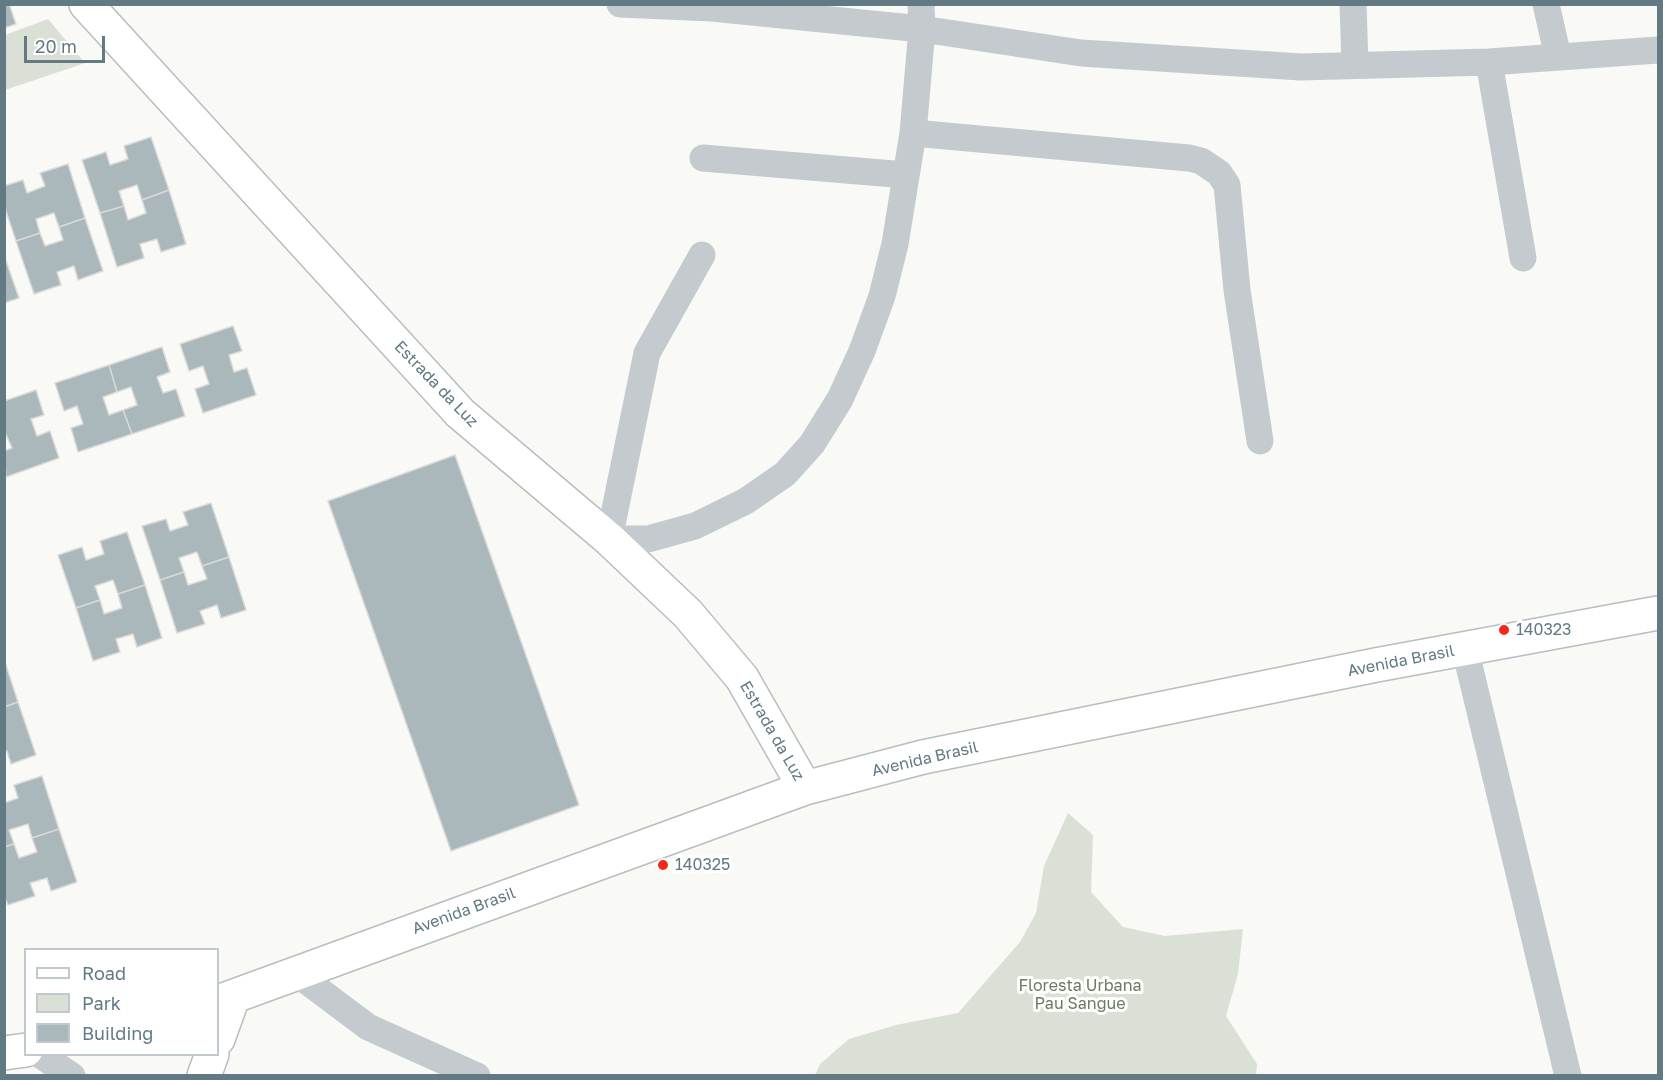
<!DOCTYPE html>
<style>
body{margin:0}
#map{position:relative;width:1663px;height:1080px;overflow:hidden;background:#f9f9f6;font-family:"Golos Text",sans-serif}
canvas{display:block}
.frame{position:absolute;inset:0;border:6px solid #617a84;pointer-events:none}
.legend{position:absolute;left:24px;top:948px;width:195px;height:108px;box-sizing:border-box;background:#fff;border:2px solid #c0cace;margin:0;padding:8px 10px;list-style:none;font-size:18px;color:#617a84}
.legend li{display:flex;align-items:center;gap:12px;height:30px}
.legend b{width:30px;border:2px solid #c0cace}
.scale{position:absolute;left:24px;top:36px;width:81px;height:27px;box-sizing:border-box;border:3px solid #617a84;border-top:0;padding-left:8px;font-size:18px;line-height:21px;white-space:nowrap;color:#617a84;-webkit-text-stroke:4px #fff;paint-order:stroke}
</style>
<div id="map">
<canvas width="1663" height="1080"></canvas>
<div class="frame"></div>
<ul class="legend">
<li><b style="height:8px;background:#fff"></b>Road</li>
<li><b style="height:16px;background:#dae0d5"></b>Park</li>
<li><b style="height:16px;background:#aab7bb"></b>Building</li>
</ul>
<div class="scale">20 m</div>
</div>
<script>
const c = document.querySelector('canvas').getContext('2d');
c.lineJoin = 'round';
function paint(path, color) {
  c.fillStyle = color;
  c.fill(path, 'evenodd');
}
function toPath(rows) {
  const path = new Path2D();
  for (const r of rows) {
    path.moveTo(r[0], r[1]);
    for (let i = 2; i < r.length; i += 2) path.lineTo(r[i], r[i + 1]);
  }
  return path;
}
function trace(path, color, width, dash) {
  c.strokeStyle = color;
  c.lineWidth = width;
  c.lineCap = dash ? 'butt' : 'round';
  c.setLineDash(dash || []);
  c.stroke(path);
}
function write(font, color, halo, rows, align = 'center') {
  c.font = font + ' "Golos Text",sans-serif';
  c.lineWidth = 6;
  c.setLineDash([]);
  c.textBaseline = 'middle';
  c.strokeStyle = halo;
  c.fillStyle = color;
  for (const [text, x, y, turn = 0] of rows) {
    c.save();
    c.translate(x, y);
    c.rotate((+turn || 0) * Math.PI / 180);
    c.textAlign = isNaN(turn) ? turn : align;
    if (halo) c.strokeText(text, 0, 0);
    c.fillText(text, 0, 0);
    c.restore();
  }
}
const green = toPath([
 [48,19,85,63,5,90,5,35],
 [1068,813,1093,835,1091,892,1123,927,1165,936,1243,929,1238,974,1226,1016,1257,1064,1256,1075,815,1075,820,1064,849,1039,896,1025,958,1013,1020,942,1036,913,1044,866]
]);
const building = toPath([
 [4,4,9,4,16,24,4,28,4,4],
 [151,137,169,190,142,200,137,185,119,191,124,206,100,213,82,160,106,152,110,165,128,159,124,146,151,137],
 [68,164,85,218,59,227,54,213,36,219,40,233,16,241,4,205,4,186,23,180,27,193,45,186,40,173,68,164],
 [169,190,186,244,161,252,157,239,140,244,144,258,117,267,100,213,124,206,128,220,146,213,142,200,169,190],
 [85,218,103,271,78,280,74,266,57,272,61,285,34,294,16,241,40,233,45,246,63,240,59,227,85,218],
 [4,255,19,298,4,303,4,255],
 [233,326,242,351,229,355,234,372,247,368,256,395,203,413,195,389,209,384,203,366,189,371,180,344,233,326],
 [162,347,170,372,157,377,163,393,176,389,185,416,132,434,123,410,137,405,131,387,117,392,109,365,162,347],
 [109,365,117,392,103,397,109,415,123,410,132,434,78,452,71,428,83,424,77,406,64,411,55,383,109,365],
 [36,390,44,415,31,419,37,436,50,431,59,458,6,477,4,451,12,448,4,430,4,401,36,390],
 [455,455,579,805,451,851,328,501,455,455],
 [211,503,229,557,202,566,197,552,179,558,184,572,160,580,142,526,166,519,170,531,188,525,183,512,211,503],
 [127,532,145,585,118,594,113,580,95,586,100,600,76,608,58,555,82,547,86,560,104,554,100,541,127,532],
 [229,557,246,610,221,618,217,605,200,611,205,624,177,633,160,580,184,572,188,585,207,579,202,566,229,557],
 [145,585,162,638,137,647,133,634,116,639,120,652,93,661,76,608,100,600,104,614,122,608,118,594,145,585],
 [4,659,18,702,4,707,4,659],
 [18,702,36,755,11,764,7,751,4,751,4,707,18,702],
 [42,776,59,829,32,838,28,824,9,830,14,844,4,847,4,803,18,798,14,785,42,776],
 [59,829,77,882,51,891,47,878,30,883,35,896,8,905,4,896,4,847,14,844,19,858,37,852,32,838,59,829]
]);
const minor = toPath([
 [620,4,712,8,922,29,1081,53,1301,67,1489,62,1658,50],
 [1353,4,1355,65],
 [1546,4,1558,57],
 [1489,62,1523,258],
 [913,133,1189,158,1201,161,1219,173,1227,185,1237,290,1260,441],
 [703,158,906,175],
 [702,255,647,353,609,539,648,539,695,526,746,501,785,474,812,444,840,399,862,351,882,296,895,244,913,133,922,29,921,4],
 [1465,649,1568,1076],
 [296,973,368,1027,477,1076],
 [39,1054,72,1076]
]);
const major = toPath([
 [86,4,460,413,609,539,688,614,742,678,805,788],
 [218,1002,805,788,923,757,1376,665,1658,613],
 [218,1039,233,997],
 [4,1053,26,1050],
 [204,1076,212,1054]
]);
const markers = [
 [1504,630,6,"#f4291b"],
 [663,865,6,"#f4291b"]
];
const streetNames = [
 ["Estrada da Luz",436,384,46],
 ["Avenida Brasil",1401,661,-11],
 ["Estrada da Luz",772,731,60],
 ["Avenida Brasil",925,759,-13],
 ["Avenida Brasil",464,911,-20]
];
const poiNames = [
 ["140323",1516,630],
 ["140325",675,865]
];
const parkNames = [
 ["Floresta Urbana",1080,986],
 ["Pau Sangue",1080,1004]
];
paint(green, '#dae0d5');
paint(building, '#aab7bb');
trace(building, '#dbdbd9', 1.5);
trace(major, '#b7bec1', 36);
trace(minor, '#c4cacd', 27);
trace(major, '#fff', 33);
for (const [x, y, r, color] of markers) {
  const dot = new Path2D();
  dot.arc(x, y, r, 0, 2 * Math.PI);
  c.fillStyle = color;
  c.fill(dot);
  trace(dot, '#fff', 2);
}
write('16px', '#617a84', '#fff', streetNames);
write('16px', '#617a84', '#fff', poiNames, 'left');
write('16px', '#6a7b61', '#fff', parkNames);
</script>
